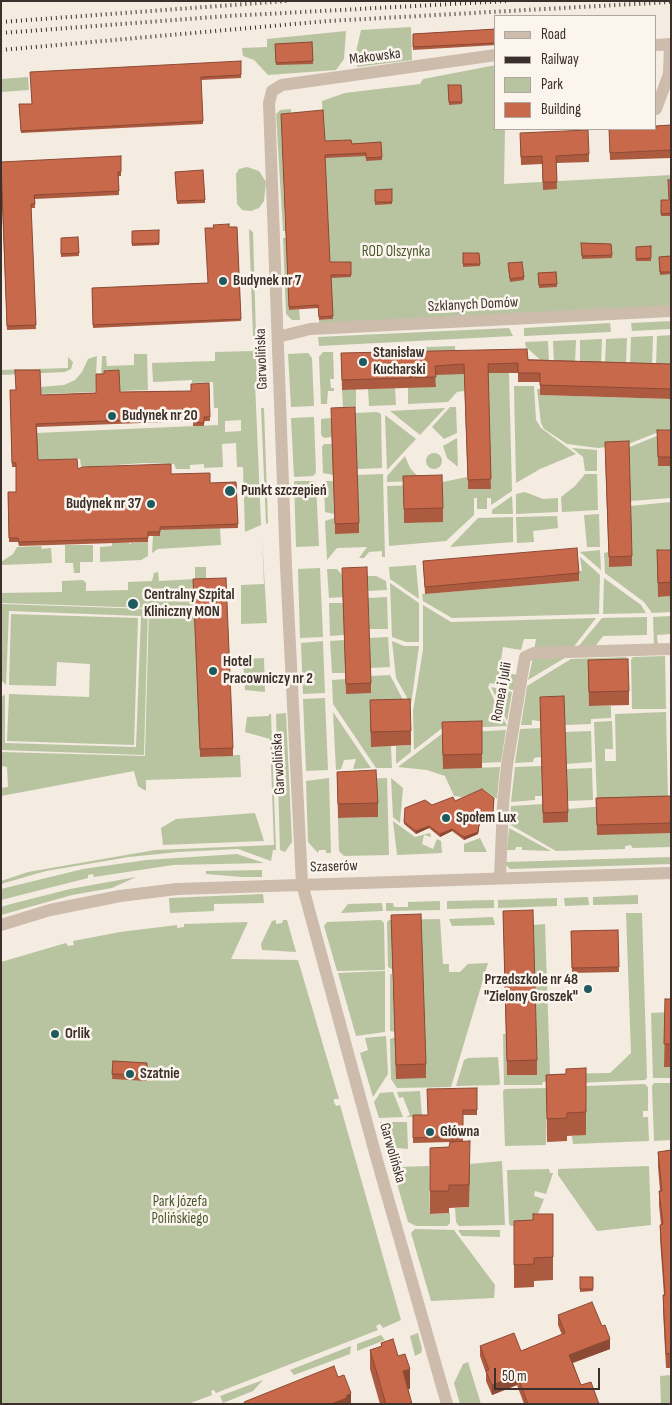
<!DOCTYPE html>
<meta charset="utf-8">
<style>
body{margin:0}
#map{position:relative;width:672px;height:1405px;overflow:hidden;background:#f4ebe1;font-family:"Sofia Sans Condensed",sans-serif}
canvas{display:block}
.frame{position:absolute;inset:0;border:2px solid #3b302b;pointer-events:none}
.legend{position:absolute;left:494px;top:15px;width:162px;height:115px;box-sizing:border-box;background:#fbf5ee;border:1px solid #aea6a0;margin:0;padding:6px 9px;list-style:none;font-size:15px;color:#3b302b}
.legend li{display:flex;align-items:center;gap:10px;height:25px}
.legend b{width:25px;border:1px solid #aea6a0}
.scale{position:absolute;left:494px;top:1368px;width:106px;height:22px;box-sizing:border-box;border:2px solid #3b302b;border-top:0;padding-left:6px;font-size:15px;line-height:18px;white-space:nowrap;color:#3b302b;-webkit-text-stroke:4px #fbf5ee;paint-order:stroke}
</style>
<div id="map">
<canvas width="672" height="1405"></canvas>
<div class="frame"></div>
<ul class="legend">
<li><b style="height:6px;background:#cdbbac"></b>Road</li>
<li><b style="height:6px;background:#3b302b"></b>Railway</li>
<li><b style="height:14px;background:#b8c4a0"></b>Park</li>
<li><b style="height:14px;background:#c8694b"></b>Building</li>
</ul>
<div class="scale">50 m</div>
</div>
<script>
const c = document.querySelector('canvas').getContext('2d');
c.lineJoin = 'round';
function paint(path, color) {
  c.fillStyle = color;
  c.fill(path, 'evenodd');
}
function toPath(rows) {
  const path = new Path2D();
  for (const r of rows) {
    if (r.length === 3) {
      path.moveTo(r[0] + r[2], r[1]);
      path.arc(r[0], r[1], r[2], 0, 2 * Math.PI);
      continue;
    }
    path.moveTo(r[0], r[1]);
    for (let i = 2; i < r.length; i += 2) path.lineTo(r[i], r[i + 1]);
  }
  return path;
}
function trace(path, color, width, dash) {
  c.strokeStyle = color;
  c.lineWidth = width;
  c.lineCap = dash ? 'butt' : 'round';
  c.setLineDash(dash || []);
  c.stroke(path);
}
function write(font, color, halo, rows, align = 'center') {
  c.font = font + ' "Sofia Sans Condensed",sans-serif';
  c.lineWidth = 5;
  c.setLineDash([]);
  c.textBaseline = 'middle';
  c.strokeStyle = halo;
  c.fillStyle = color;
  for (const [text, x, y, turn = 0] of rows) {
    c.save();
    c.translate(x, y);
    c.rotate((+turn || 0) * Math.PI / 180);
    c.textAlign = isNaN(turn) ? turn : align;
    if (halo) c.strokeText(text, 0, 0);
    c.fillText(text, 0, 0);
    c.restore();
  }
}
const green = toPath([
 [411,27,412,60,357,67,355,56,361,30],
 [346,31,344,59,336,70,268,75,254,60,243,56,242,48,267,47,267,39],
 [496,65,496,129,505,129,504,184,671,175,671,306,319,324,319,320,333,319,322,101,345,93,420,84,423,79],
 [28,77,29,90,1,92,1,79],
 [291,109,291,113,281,114,285,228,296,230,283,231,276,114,280,110],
 [247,167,259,171,266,182,264,201,259,208,251,211,242,210,237,204,236,174,239,169],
 [249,229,253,232,256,336,253,336],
 [296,237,286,240,289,310,299,309,300,320,292,320,286,314,283,238],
 [671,321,671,329,632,331,631,323],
 [610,323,611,332,524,336,524,328],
 [509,328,513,336,319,346,318,337],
 [671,335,671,367,656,366,657,336],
 [653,336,652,366,630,365,631,337],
 [627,338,626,365,605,364,606,339],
 [602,339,601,364,580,363,580,340],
 [576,340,575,363,554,363,553,341],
 [548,341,549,361,544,363,526,347,525,342],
 [455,346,456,374,464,374,464,391,457,392,448,402,408,404,408,388,400,361,399,348],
 [254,347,258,347,263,365,263,381,255,382,261,525,245,532,243,467,237,467,236,443,222,444,223,467,204,468,204,464,190,465,190,469,176,469,174,464,144,463,88,467,81,466,80,459,52,460,37,469,36,433,218,425,218,408,214,408,213,382,192,383,192,380,153,382,152,363,215,361,215,352,253,351],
 [241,420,241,431,225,432,225,421],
 [323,352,333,352,334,379,330,379,331,388,334,388,334,391,328,391,327,404,321,404,319,357],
 [308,353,312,358,314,406,291,407,288,354],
 [134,354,147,354,148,390,119,391,101,378,102,356,106,356,107,366,134,365],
 [97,356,95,392,40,394,40,387,64,385,75,380,82,372,88,359],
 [68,357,73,362,71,369,65,372,1,375,1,370,68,368],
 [488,373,509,373,512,491,491,505,491,498,487,498,487,509,477,509,477,498,474,498,474,515,446,541,389,546,387,486,423,485,403,491,404,523,428,485,467,477,468,489,491,489],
 [514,386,534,386,536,420,541,428,576,454,540,469,516,483],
 [395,388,396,405,369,406,368,389],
 [356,389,356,406,343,407,342,390],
 [537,389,540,389,541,395,671,399,671,433,656,433,626,445,598,448,567,444,544,429,541,423],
 [450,407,456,407,457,433,444,439,432,427],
 [261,408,264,408,268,523,266,524],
 [445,408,420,435,390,411],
 [377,412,381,414,382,468,357,469,355,413],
 [385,415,416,439,387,470],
 [314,417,316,473,313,476,294,477,291,418],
 [331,418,331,437,324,438,321,435,321,419],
 [657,436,671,466,671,498,630,501,627,448],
 [457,438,458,467,447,458,443,446],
 [324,444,332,444,333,475,323,473,322,447],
 [572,448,597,450,597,471,585,471,583,457],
 [434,461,8],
 [405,456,410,468,422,481,387,482,387,476],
 [383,474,385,557,382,557,382,551,369,552,364,558,359,558,367,547,337,548,327,560,325,521,334,518,335,534,357,475],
 [585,474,597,474,598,510,562,512,561,497,575,486],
 [294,481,313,481,316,484,319,546,296,547],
 [326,481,333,481,334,514,325,512,324,484],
 [525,492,543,499,558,498,558,512,516,514,516,494],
 [512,496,513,514,492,514,492,510],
 [671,502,671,564,658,597,671,596,671,612,652,613,644,602,605,573,604,553,608,552,609,567,630,506],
 [599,514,600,547,587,547,584,515],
 [557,516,558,528,533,531,534,542,517,543,516,517],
 [513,517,513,542,450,547,478,518],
 [220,528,221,545,158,549,152,553,153,536,160,535,160,530],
 [262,537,267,623,241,624,241,585,264,584],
 [148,542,148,556,141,560,100,562,100,547,112,546,112,543,129,543,131,545,131,543],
 [65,545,93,545,93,562,80,562,80,573,74,573,73,563,65,563],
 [41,546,42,549,51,548,52,563,1,565,1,562,13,554,17,547],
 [600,550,601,570,580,552],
 [580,557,600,575,599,614,452,618,423,601,422,594,579,581,578,571,582,571],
 [416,565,419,599,390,579,389,567],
 [195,567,206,567,206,586,193,587,200,757,240,755,241,777,146,780,146,790,144,790,138,786,134,771,1,796,1,788,8,787,7,767,1,766,1,752,145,756,149,608,1,603,1,593,62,592,62,581,83,580,86,583,86,591,128,590,128,582,152,581,154,573,158,572,159,581,195,579],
 [320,568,323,637,300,638,298,569],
 [327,569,337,569,342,575,343,597,329,598],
 [367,576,376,576,386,581,387,590,368,591],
 [604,578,641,605,646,613,603,614],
 [390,583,419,603,419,642,406,642,392,637],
 [387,597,388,629,369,629,368,598],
 [329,603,343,603,344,635,330,636],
 [2,604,148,609,144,755,1,750,1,698,5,694,5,743,136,747,141,616,9,611,6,685,1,680],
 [423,605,451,622,596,618,572,649,534,650,536,639,524,639,521,650,503,647,499,672,518,675,516,688,513,690,496,686,496,684,490,683,488,687,507,726,441,729,414,750,413,711,423,650],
 [11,614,138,618,134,745,7,741,9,694,89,697,90,664,57,662,56,686,9,685],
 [671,616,671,634,657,635,658,646,654,646,653,617],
 [647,617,647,635,603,636,594,648,577,648,602,618],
 [388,637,390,667,370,668,369,638],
 [344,640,346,673,332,673,330,641],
 [323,641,325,693,303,694,301,643],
 [392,641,404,646,419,646,411,705,396,678],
 [568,656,528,680,533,658],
 [665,656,666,709,632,709,631,660,633,657],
 [626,657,628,660,589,706,611,706,611,718,591,719,591,724,565,725,532,720,532,725,521,725,527,686,571,659],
 [264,658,265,692,245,690,243,659],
 [390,675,410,713,371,746,391,746,392,768,376,768,333,704,332,680,346,679,346,694,370,676],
 [491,687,512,692,507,721],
 [325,698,328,770,306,771,303,699],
 [333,712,371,768,353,769,356,759,344,760,341,769,336,770],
 [666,712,668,799,597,801,594,722,612,721,613,749,605,749,605,761,616,761,615,714],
 [286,713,292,842,285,852,280,850,276,714],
 [269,714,271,714,276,850,273,850,271,861,238,849,178,852,129,857,46,871,1,884,1,881,28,872,155,850,274,845,270,739,245,732,247,717,269,716],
 [541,728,541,757,534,758,533,762,515,763,520,729],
 [506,730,501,762,482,763,469,732],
 [591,731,592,762,566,764,565,732],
 [443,733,443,769,500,767,497,799,483,789,462,797,454,796,445,776,427,770,398,767],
 [411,745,411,752,396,764,396,746],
 [542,766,543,796,535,796,535,800,511,802,515,767],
 [592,768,593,800,567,801,566,769],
 [329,778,331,853,326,853,326,850,319,850,318,853,308,842,306,781],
 [387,778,389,855,344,856,339,851,338,818,377,817,362,779],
 [391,778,403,788,400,823,393,817],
 [543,804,543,822,568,809,630,804,671,833,671,847,632,848,631,845,625,846,625,849,556,851,509,824,511,806],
 [255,813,264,841,163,845,161,828,176,819],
 [393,821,415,837,430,833,431,837,424,835,422,844,433,849,437,839,441,841,442,853,397,855],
 [509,828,551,851,522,850,522,847,516,847,515,850,507,850],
 [480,838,487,852,464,852,464,844],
 [237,854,264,863,173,865,94,877,93,874,88,875,88,878,1,900,1,889,83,869,146,860],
 [671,857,671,864,510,869,506,865,506,862],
 [262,870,262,877,242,877,206,874,206,871],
 [136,877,112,888,72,895,1,915,1,907,11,904,70,889],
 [263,894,264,903,214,904,214,911,170,913,169,898],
 [638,895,638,904,593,905,593,897],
 [588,897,589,905,565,906,564,898],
 [557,898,557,906,498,908,498,900],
 [494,900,494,908,447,909,447,901],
 [440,901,440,910,386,911,386,903,393,903,394,907,408,907,408,902],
 [382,903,383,911,341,913,348,904],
 [626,913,642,913,647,1078,645,1080,555,1084,554,1081,543,1082,542,1085,504,1085,503,1034,506,1034,507,1075,537,1075,533,925,545,924,550,1074,610,1073,631,1053],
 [493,917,495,925,452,926,449,919],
 [440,919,443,964,449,964,449,972,460,972,468,964,488,963,451,1087,397,1088,391,1079,390,1039,395,1037,392,969,388,967,387,922,389,920],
 [276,920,276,924,282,923,283,920,287,920,296,952,262,950,261,944,272,921],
 [381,920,384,923,385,970,337,971,324,926,327,922],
 [248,922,231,959,298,960,339,1099,334,1099,334,1102,336,1106,340,1105,401,1320,383,1328,380,1324,376,1326,378,1330,216,1393,214,1390,211,1391,212,1395,188,1404,1,1404,1,962,66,943,68,946,74,945,73,941,120,932,177,925,177,928,184,927,184,924],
 [385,971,385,1032,356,1036,338,973],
 [390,974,393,974,395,1032,390,1031],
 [671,1012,664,1039,664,1067,671,1067,671,1078,653,1078,651,1013],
 [386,1036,388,1074,373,1097,360,1053,368,1050,365,1038],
 [498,1057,500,1084,498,1085,456,1086,464,1060,468,1058],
 [654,1083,671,1083,671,1140,654,1141,652,1086],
 [645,1084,648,1087,648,1111,643,1111,643,1117,648,1117,649,1141,573,1144,572,1136,586,1134,585,1086],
 [546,1088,546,1145,505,1146,503,1091,505,1089],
 [420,1091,422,1117,406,1117,410,1115,403,1097,399,1098,397,1092],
 [393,1092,403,1117,379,1118,374,1102,380,1093],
 [380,1122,407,1122,408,1149,387,1147],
 [502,1161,505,1225,459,1226,456,1222,455,1208,469,1207,469,1164],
 [429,1166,430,1214,450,1213,450,1223,447,1226,416,1226,408,1222,394,1173,399,1167],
 [649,1166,651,1225,597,1231,558,1175,558,1169],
 [549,1169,550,1173,553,1173,546,1194,535,1191,534,1196,544,1199,533,1226,511,1226,509,1224,507,1170],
 [415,1229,454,1230,495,1285,494,1298,431,1301,411,1233],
 [458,1230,500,1230,500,1237,462,1236],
 [418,1333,422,1349,421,1353,415,1356,410,1336],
 [381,1335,385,1340,357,1351,357,1344],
 [351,1346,350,1354,294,1375,290,1370],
 [468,1362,481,1404,460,1404,454,1383,463,1364],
 [671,1375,671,1404,661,1404,660,1376],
 [263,1380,253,1391,223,1403,220,1396]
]);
const minor = toPath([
 [656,45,671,44],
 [656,109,669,74,670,44],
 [278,337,310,329,671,311],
 [500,878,503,805,507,765,525,657,534,653,671,649],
 [447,1404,377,1160,302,884,286,566,269,103,272,91,282,85,496,55]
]);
const tertiary = toPath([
 [1,925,50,910,120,896,177,889,671,873]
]);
const rail = toPath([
 [1,22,287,1],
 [1,33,228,16,508,1],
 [1,50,328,21,671,2]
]);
const wall = toPath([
 [496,29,496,45,413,50,413,34],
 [312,42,313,64,276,65,275,44],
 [241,61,241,78,201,80,203,124,21,133,19,104,32,104],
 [448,85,461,85,462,104,449,105],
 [281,114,325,141,352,144,381,142,382,160,366,161,366,156,325,158,330,262,351,262,351,277,331,278,333,319,319,320,318,308,289,310],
 [671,125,671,158,610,160,609,129],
 [520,140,589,154,589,162,556,163,557,189,543,190,542,164,521,165],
 [121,156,121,176,118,176,119,195,35,199,35,208,31,208,36,329,7,330,1,175],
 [203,170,205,203,177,204,175,172],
 [671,180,671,216,661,216,661,200,669,200],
 [392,189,392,204,375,205,375,190],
 [237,227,241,321,93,328,92,288,208,283],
 [159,230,159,245,132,246,132,231],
 [78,237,79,256,61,257,61,238],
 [581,243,611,244,612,258,582,259],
 [651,246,651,261,636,261,636,247],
 [463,253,479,253,480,266,463,267],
 [671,256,671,274,660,275,659,257],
 [508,266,524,277,524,280,510,282],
 [556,272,557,287,539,288,538,273],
 [341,353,671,364,671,399,540,395,540,382,518,382,518,373,488,373,491,489,468,489,464,374,435,375,436,387,342,390],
 [209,383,210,421,204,421,204,426,193,426,193,421,37,427,38,460,78,469,171,474,210,483,236,482,238,528,160,530,160,536,148,536,148,542,19,546,18,542,9,542,8,492,16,492,16,467,12,467,10,390,41,395,120,392,191,391],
 [331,418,359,523,359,533,335,534],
 [657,430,671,430,671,466,658,466],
 [605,452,632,556,632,566,609,567],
 [403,476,443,508,443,522,404,523],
 [657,550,671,550,671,596,658,597],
 [423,561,579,573,579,581,425,594],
 [342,578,371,683,371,693,346,694],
 [193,587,233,748,233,756,200,757],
 [588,660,629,691,629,705,589,706],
 [540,707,568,812,568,822,543,823],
 [370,714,411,731,411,745,371,747],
 [442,737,482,754,482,768,443,769],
 [337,772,378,803,378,817,338,818],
 [671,796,671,833,597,835,596,798],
 [432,805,493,815,480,820,478,834,464,840,452,831,440,837,429,828,416,834,404,824,405,808],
 [503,911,537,1060,537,1075,507,1075],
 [391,915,426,1064,426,1078,396,1079],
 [618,930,619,972,572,973,571,931],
 [665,999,671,999,671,1067,664,1067],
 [113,1061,147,1063,147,1081,112,1079],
 [586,1068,586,1135,567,1136,567,1141,547,1142,546,1075,566,1074],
 [477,1088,477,1115,463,1115,463,1141,470,1164,469,1207,449,1208,449,1213,430,1214,430,1148,449,1147,450,1142,413,1143,413,1115,428,1115],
 [671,1150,671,1368,666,1368,663,1310,663,1295,664,1295,660,1239,660,1225,661,1225,659,1205,659,1191,660,1191,658,1166,658,1152],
 [553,1214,553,1280,534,1281,534,1287,514,1288,514,1221,533,1220],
 [580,1277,593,1277,593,1291,580,1292],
 [558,1315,610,1349,573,1363,581,1385,599,1404,524,1404,517,1385,492,1395,486,1381,486,1373,480,1356,480,1346,521,1351,562,1335,558,1325],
 [381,1343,398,1356,410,1389,408,1389,412,1404,380,1404,370,1369,370,1350,381,1347]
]);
const shadedWall = toPath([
 [494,798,493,815,480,820,478,834,464,840,464,837,480,818],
 [429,826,429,828,416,834,416,831],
 [452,829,452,831,440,837,440,834],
 [610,1339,610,1349,569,1364,569,1355],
 [410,1369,410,1389,403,1390,403,1371],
 [517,1375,517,1385,492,1395,492,1385],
 [351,1393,351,1404,331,1404,346,1396]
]);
const building = toPath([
 [496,29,496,43,413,47,413,34,496,29],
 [312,42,313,61,276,63,275,44,312,42],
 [241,61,241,75,201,77,203,121,21,131,19,104,32,104,30,72,241,61],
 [448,85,461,85,462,102,449,102,448,85],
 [323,110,325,141,351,140,352,144,381,142,382,157,366,158,366,153,325,155,330,262,351,262,351,275,331,275,333,316,319,317,318,305,289,307,281,114,323,110],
 [671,125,671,150,610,153,609,129,656,129,656,126,671,125],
 [588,130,589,154,556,156,557,182,543,182,542,156,521,157,520,133,588,130],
 [121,156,121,172,118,172,119,191,34,195,35,204,31,204,36,325,7,326,1,162,121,156],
 [203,170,205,200,177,201,175,172,203,170],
 [668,180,671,180,671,213,661,214,661,200,669,200,668,180],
 [392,189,392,202,375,202,375,190,392,189],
 [229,224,229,227,237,227,241,319,93,325,92,288,208,283,205,228,214,228,213,225,229,224],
 [159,230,159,243,132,244,132,231,159,230],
 [78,237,79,253,61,254,61,238,78,237],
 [581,243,611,244,612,255,582,256,581,243],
 [651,246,651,258,636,259,636,247,651,246],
 [463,253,479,253,480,264,463,264,463,253],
 [671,256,671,272,660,272,659,257,671,256],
 [522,262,524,277,510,279,508,263,522,262],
 [556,272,557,284,539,285,538,273,556,272],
 [527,349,528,360,671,364,671,389,540,385,540,373,518,373,518,363,488,364,491,479,468,480,464,364,435,366,436,377,342,380,341,353,527,349],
 [15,370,40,370,41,395,96,393,96,374,104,374,104,371,119,370,120,392,191,391,191,384,209,383,210,417,204,417,204,423,193,422,193,417,36,424,38,460,77,459,78,469,82,467,171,464,171,474,210,473,210,483,236,482,238,524,160,527,160,532,148,532,148,538,19,542,18,538,9,538,8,492,16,492,16,463,12,463,10,390,16,390,15,370],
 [355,407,359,523,335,524,331,408,355,407],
 [657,430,671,430,671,457,658,457,657,430],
 [629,441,632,556,609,557,605,442,629,441],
 [442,475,443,508,404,509,403,476,442,475],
 [577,548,579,573,425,587,423,561,577,548],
 [657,550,671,550,671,582,658,583,657,550],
 [367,567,371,683,346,684,342,568,367,567],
 [226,578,233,748,200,749,193,579,226,578],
 [628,659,629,691,589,692,588,660,628,659],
 [564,696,568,812,543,813,540,697,564,696],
 [410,699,411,731,371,732,370,700,410,699],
 [482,721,482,754,443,755,442,722,482,721],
 [376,770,378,803,338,804,337,772,376,770],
 [482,789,494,798,493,812,480,818,478,832,464,837,452,829,440,834,429,826,416,831,404,822,405,808,425,800,432,805,453,797,455,801,482,789],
 [671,796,671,823,597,825,596,798,671,796],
 [533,910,537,1060,507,1061,503,911,533,910],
 [421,914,426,1064,396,1065,391,915,421,914],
 [618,930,619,967,572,968,571,931,618,930],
 [665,999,671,999,671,1044,664,1044,665,999],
 [113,1061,147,1063,147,1075,112,1074,113,1061],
 [586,1068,586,1112,567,1113,567,1118,547,1119,546,1075,566,1074,566,1069,586,1068],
 [477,1088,477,1110,463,1110,463,1136,413,1138,413,1115,428,1115,427,1089,477,1088],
 [470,1141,469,1185,449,1185,449,1191,430,1191,430,1148,449,1147,450,1142,470,1141],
 [671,1150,671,1353,666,1354,663,1295,665,1295,660,1225,663,1224,659,1191,662,1191,658,1152,671,1150],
 [533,1214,553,1214,553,1257,534,1258,534,1264,514,1265,514,1221,533,1220,533,1214],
 [580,1277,593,1277,593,1289,580,1289,580,1277],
 [592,1302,602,1326,605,1325,610,1339,569,1355,581,1385,591,1382,599,1404,528,1404,517,1375,492,1385,486,1371,489,1370,480,1346,514,1333,521,1351,565,1333,558,1315,592,1302],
 [393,1339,398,1356,405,1354,410,1369,403,1371,412,1404,386,1404,370,1350,382,1346,381,1343,393,1339],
 [334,1366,338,1377,344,1375,351,1393,346,1396,347,1398,331,1404,245,1404,244,1402,334,1366]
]);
const markers = [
 [223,281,5,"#1f5a5e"],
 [363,362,5,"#1f5a5e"],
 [112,416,5,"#1f5a5e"],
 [230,491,6,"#1f5a5e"],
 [151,504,5,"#1f5a5e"],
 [133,604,6,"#1f5a5e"],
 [213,671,5,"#1f5a5e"],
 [446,818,5,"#1f5a5e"],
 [588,989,5,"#1f5a5e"],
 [55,1034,5,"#1f5a5e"],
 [130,1074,5,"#1f5a5e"],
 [430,1132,5,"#1f5a5e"]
];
const streetNames = [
 ["Makowska",375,57,-7],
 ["Szklanych Domów",473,305,-3],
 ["Garwolińska",262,359,-92],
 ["Romea i Julii",502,692,-80],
 ["Garwolińska",279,764,-93],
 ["Szaserów",334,867,-2],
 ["Garwolińska",392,1153,74]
];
const parkNames = [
 ["ROD Olszynka",396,252],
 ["Park Józefa",180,1202],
 ["Polińskiego",180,1219]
];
const poiNames = [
 ["Budynek nr 7",233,281],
 ["Stanisław",373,353],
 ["Kucharski",373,370],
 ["Budynek nr 20",122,416],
 ["Punkt szczepień",241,491],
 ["Budynek nr 37",141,504,"right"],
 ["Centralny Szpital",144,595],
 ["Kliniczny MON",144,612],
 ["Hotel",223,662],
 ["Pracowniczy nr 2",223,679],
 ["Społem Lux",456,818],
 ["Przedszkole nr 48",578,980,"right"],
 ["\"Zielony Groszek\"",578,997,"right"],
 ["Orlik",65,1034],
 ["Szatnie",140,1074],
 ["Główna",440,1132]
];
paint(green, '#b8c4a0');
trace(minor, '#cdbbac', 12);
trace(tertiary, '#cdbbac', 12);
trace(rail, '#3b302b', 4, [1, 4]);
paint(wall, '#ac5a40');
paint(shadedWall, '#8c4a34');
paint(building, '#c8694b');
trace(building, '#8c4a34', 1);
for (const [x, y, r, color] of markers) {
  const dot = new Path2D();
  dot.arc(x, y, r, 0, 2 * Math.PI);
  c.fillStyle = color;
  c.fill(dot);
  trace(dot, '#fbf5ee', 2);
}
write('15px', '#3b302b', '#fbf5ee', streetNames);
write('15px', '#4a5a2e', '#fbf5ee', parkNames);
write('bold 15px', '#3b302b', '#fbf5ee', poiNames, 'left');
</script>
